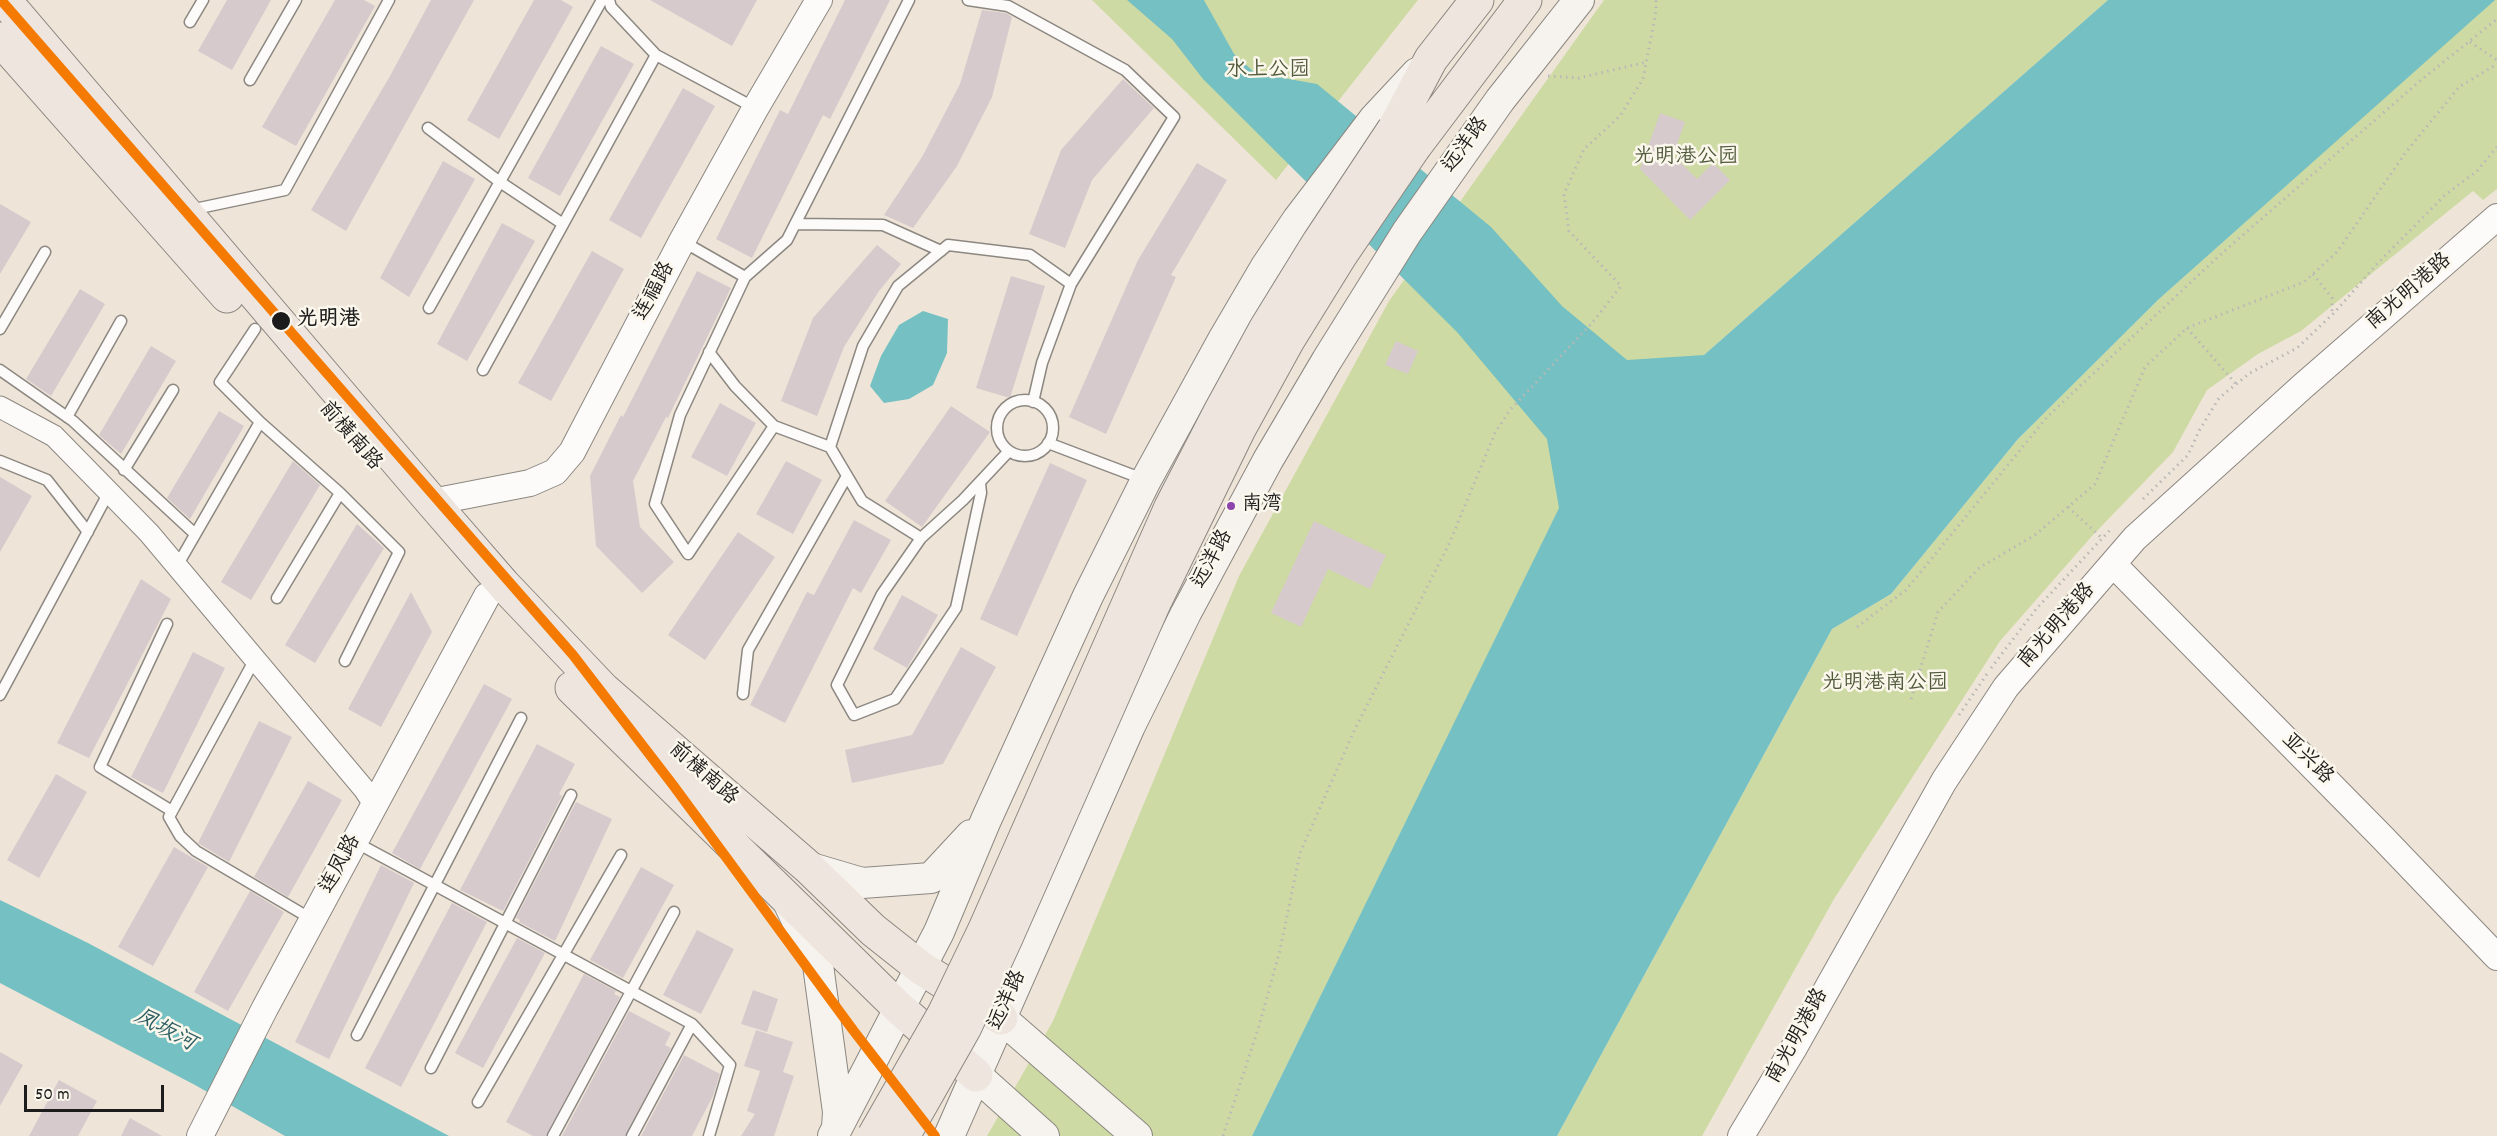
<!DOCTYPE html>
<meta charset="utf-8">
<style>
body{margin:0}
#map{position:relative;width:2497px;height:1136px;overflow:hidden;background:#eee5d8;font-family:Dekko,sans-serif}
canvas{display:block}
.scale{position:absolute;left:24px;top:1085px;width:140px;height:27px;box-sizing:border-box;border:3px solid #1c1c1c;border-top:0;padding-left:8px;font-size:18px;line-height:21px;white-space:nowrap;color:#1c1c1c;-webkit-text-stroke:4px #fbf7ec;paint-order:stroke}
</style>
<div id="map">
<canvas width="2497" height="1136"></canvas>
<div class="scale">50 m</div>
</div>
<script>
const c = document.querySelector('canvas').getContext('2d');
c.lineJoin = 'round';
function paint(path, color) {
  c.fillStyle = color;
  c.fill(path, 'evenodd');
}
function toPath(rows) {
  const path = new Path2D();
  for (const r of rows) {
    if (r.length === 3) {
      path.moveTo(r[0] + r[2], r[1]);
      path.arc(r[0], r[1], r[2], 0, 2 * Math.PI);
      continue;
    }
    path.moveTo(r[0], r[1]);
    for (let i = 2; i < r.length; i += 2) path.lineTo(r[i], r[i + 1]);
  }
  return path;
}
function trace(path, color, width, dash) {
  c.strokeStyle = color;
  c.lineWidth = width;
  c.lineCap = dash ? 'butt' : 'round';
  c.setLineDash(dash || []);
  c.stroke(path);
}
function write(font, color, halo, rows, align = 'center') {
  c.font = font + ' Dekko,"LXGW WenKai TC",sans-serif';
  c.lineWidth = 5;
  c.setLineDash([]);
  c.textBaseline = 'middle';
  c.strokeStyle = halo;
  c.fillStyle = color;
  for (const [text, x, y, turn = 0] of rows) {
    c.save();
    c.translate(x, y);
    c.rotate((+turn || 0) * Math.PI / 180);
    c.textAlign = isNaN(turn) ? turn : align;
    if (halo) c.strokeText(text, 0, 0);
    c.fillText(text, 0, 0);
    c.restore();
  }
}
const green = toPath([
 [1092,0,1418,0,1276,180],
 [1604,0,2108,0,1704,355,1559,509,1252,1136,987,1136,1053,1021,1239,576,1389,301],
 [2494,0,2497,0,2497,189,2483,200,2473,191,2301,331,2258,354,2207,390,2173,452,2092,536,2000,641,1834,899,1702,1136,1557,1136,1832,629,1891,594,2018,439,2159,299]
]);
const water = toPath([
 [1127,0,1190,0,1190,14,1255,73,1317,84,1491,227,1562,306,1627,360,1704,355,2108,0,2495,0,2159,299,2018,439,1891,594,1832,629,1557,1136,1252,1136,1559,508,1547,439,1457,332,1203,79,1172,39],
 [923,311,948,319,947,353,933,385,909,399,884,403,870,386,881,356,899,325],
 [0,900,88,943,449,1136,285,1136,195,1085,0,983]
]);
const river = toPath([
 [1185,0,1218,59]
]);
const building = toPath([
 [227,0,271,0,232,70,198,51],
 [335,0,364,0,375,6,296,146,262,127],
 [431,0,474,0,346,231,311,210,390,76],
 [534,0,561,0,573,7,499,139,467,120],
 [650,0,757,0,732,46],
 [845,0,890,0,830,119,823,115,752,258,716,239,780,110,788,114],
 [982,10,1006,13,1012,17,992,97,957,166,913,228,884,215,922,157,960,84],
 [601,46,634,64,560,196,528,178],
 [1123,79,1154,108,1092,180,1065,248,1029,234,1061,150],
 [683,88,715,106,641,238,609,220],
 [1660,113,1685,122,1673,155,1697,179,1713,163,1730,180,1690,220,1640,169],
 [443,161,475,179,409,297,380,278],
 [1197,163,1227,180,1171,275,1176,277,1106,434,1069,417,1138,260],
 [0,204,31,222,0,274],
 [502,223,535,241,467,361,437,344],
 [877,245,901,264,879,291,844,347,817,416,781,401,813,318],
 [592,251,624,269,551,401,518,383],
 [697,271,731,288,668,418,666,417,633,481,640,527,674,562,642,593,596,546,590,476,621,415,623,417],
 [1011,276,1045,286,1010,398,976,388],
 [80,289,105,304,51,396,26,379],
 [1396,341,1418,351,1408,374,1385,365],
 [151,346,176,361,121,454,99,435],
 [720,403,756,423,727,476,691,457],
 [951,406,990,432,922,527,885,501],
 [219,411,244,426,190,519,167,498],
 [293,461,320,485,251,600,221,582],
 [786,461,822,480,793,534,756,514],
 [1050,463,1087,480,1017,636,980,619],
 [0,477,32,496,0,552],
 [854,520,891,540,861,593,853,588,785,723,750,705,807,592,814,595],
 [1314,521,1386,555,1370,589,1328,569,1301,627,1271,613],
 [357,524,384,548,315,663,285,645],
 [738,532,775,557,705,660,668,635],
 [141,579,171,599,89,758,57,743],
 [411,592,432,632,381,727,348,709],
 [902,595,938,615,907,668,873,649],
 [961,647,996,667,943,764,852,783,845,750,912,735],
 [193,652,225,668,163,793,131,777],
 [484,684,512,699,420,869,392,853],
 [259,721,292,737,229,862,198,843],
 [537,744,575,764,559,794,562,796,503,911,460,890],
 [56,774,87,792,39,878,7,860],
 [308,781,342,800,288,897,254,877],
 [576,802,612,819,555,941,519,922,520,920,516,918],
 [174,847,208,867,153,966,118,947],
 [381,865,414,883,329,1059,295,1042],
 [641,867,674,885,623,978,590,960],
 [250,891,284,912,228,1011,194,992],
 [452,903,487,922,401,1087,365,1068],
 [697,930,734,949,701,1014,663,995],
 [517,938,545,953,483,1068,455,1053],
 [584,974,616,991,614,994,620,997,546,1136,533,1136,506,1122],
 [753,990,778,999,767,1032,741,1024],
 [629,1011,671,1033,665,1045,671,1048,625,1136,562,1136],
 [756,1030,793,1042,783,1072,794,1076,774,1136,741,1136,755,1114,747,1111,760,1071,744,1066],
 [0,1052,23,1065,0,1106],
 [684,1055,720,1074,713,1096,692,1136,641,1136],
 [59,1080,97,1101,78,1136,29,1136],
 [130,1118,162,1136,121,1136]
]);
const path = toPath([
 [2470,42,2497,60],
 [1548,76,1579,78,1647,62],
 [2313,274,2332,298,2332,313],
 [2187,328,2236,384],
 [2143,499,2188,455,2199,431,2219,398,2250,373,2297,348,2335,312,2377,264,2445,195,2477,171,2497,147],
 [2068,507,2102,538],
 [1857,627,1906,590,2047,417,2220,255,2421,80,2497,19],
 [1991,668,2037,608,2112,528],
 [1911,699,1938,612,1979,568,2035,535,2095,484,2145,367,2187,328,2304,282,2337,252,2406,152,2459,87,2497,64],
 [1959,715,1987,674],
 [1223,1136,1259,1026,1280,950,1300,853,1354,731,1449,544,1495,433,1510,410,1592,323,1621,286,1569,231,1564,194,1584,149,1620,116,1643,79,1656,11,1656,0]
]);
const service = toPath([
 [609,0,611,7,656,55,755,108],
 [968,0,1008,6,1125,70,1174,117,1071,284],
 [190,22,203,0],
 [250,80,296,0],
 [428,128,500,182,563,224],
 [190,210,285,190,389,0],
 [795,224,883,225,941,251],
 [682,241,745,277,787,240,909,0],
 [745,277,680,415,655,504,688,554,774,426,830,447],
 [429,308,602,0],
 [0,329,45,252],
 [709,352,735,386,774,426],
 [0,370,73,421,195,534],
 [483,370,656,55],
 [1025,428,28],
 [67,417,121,321],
 [260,422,340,493,277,598],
 [1048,443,1143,479],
 [1009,451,963,500,921,538,862,501,830,447,863,346,898,286,948,245,1030,255,1071,284,1042,363,1033,402],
 [0,461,47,480,88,532],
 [124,470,173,390],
 [340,493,399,552,345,661],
 [921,538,882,594,837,685,854,715,895,699,956,608,981,493,980,483],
 [177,566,260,422,220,382,255,329],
 [167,624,100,767,172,811],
 [255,659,169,817,180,836,196,851,313,920],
 [743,694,748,650,847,476],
 [0,695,109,492],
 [355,842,692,1024,632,1136],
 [692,1024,730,1065,709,1136],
 [357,1035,521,718],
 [431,1068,571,795],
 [478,1102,621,855],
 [553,1136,674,912]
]);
const minor = toPath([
 [0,407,54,436,149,533,364,789,374,804]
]);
const tertiary = toPath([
 [432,502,530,483,555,472,572,452,682,241,755,109,819,0],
 [2113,564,2381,836,2497,957],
 [200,1136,265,1008,487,596],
 [1741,1136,1795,1046,1944,781,2006,687,2135,538,2303,386,2497,217]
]);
const secondary = toPath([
 [808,867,862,883,931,878,971,835],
 [789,904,818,965,838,1112,837,1127],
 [1001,1018,1137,1136],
 [976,1075,1044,1136],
 [833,1136,939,932,986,820,1088,596,1146,480,1224,338,1265,268,1298,219,1374,119,1417,73],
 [949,1136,1130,726,1186,613,1268,460,1327,360,1407,232,1500,100,1579,0]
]);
const primary = toPath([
 [8,0,12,9,432,502,504,585,603,689,808,867,873,930,921,968,1001,1018],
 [0,39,227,296],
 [572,688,900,1009,976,1075]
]);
const trunk = toPath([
 [1394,129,1431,59,1477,0],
 [1415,146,1525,0]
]);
const trunkBridge = toPath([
 [874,1136,944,1014,985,929,1171,507,1219,414,1266,328,1319,242,1394,129],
 [903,1136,965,1027,1006,938,1154,603,1239,429,1288,340,1340,256,1415,146]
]);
const metro1 = toPath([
 [1,0,573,655,673,785,853,1030,935,1136]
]);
const markers = [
 [281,321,10,"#1c1c1c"],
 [1231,506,5,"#8e44ad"]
];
const busNames = [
 ["南湾",1242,506]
];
const parkNames = [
 ["水上公园",1268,72],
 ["光明港公园",1686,159],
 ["光明港南公园",1885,685]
];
const streetNames = [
 ["远洋路",1467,146,-54],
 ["连福路",656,292,-62],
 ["南光明港路",2410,293,-41],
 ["前横南路",349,437,49],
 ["远洋路",1214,560,-62],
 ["南光明港路",2058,627,-49],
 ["亚兴路",2306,760,45],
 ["前横南路",702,775,41],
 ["连凤路",342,865,-62],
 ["远洋路",1009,1001,-66],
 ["南光明港路",1799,1037,-61]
];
const stopNames = [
 ["光明港",297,321]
];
const waterNames = [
 ["凤坂河",164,1032,28]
];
paint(green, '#cedaa3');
paint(water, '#74c0c2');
trace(river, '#74c0c2', 33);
paint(building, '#d6cacc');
trace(service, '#8c8781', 13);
trace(minor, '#8c8781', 23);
trace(tertiary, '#8c8781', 28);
trace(secondary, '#8c8781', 32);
trace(primary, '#8c8781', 35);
trace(trunk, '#8c8781', 35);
trace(path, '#b9b8b6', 3, [1.5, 4.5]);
trace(service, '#fcfbf9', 10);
trace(minor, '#fcfbf9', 21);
trace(tertiary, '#fcfbf9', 26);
trace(secondary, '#f6f3ee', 30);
trace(primary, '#eee6de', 33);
trace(trunk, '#eee6de', 33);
trace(trunkBridge, '#8c8781', 35, []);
trace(trunkBridge, '#eee6de', 33);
trace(metro1, '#f47a01', 10);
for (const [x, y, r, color] of markers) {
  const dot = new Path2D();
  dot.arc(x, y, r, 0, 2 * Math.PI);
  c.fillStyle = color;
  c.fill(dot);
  trace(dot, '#fbf7ec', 2);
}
write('20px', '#1c1c1c', '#fbf7ec', busNames, 'left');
write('21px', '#515b3c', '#fbf7ec', parkNames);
write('21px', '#1c1c1c', '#fbf7ec', streetNames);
write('bold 21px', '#1c1c1c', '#fbf7ec', stopNames, 'left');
write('italic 22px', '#2c5f63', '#fbf7ec', waterNames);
</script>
